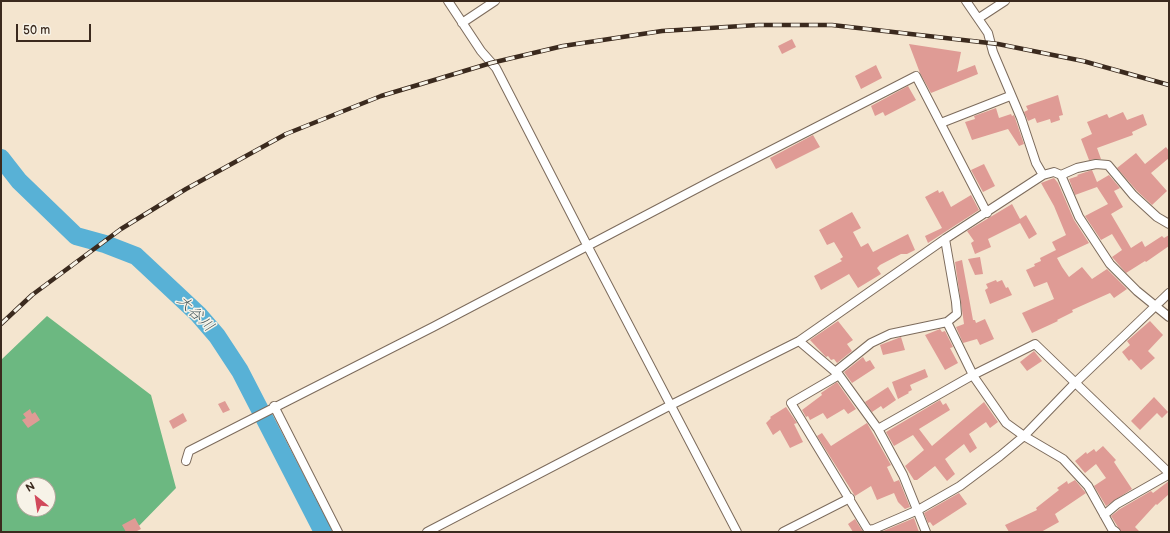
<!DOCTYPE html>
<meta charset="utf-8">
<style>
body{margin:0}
#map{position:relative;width:1170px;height:533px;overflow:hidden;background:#f4e5cf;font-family:"Balsamiq Sans",sans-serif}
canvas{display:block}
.frame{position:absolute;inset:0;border:2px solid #3b2a1e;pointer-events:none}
.north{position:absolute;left:16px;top:477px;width:40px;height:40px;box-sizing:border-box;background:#f7f3e8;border:1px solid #aca397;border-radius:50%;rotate:330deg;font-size:11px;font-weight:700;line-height:16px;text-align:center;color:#3b2a1e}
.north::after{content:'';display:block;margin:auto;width:14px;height:18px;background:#d1495b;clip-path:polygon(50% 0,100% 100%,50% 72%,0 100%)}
.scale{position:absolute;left:16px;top:24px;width:75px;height:18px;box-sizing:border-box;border:2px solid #3b2a1e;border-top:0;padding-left:5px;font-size:12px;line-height:14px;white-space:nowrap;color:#3b2a1e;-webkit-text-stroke:3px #f7f3e8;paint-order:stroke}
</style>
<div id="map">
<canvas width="1170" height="533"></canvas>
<div class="frame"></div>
<div class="north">N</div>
<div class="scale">50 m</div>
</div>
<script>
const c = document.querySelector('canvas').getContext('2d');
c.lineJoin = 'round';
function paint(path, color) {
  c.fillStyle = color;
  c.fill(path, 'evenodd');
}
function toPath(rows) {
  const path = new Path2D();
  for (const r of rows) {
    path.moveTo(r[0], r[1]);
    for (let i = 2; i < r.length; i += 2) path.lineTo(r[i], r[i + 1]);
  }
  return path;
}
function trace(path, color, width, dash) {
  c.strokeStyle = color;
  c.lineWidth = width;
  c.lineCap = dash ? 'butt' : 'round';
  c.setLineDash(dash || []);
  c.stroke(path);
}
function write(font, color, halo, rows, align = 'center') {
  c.font = font + ' "Balsamiq Sans","Klee One",sans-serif';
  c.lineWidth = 3;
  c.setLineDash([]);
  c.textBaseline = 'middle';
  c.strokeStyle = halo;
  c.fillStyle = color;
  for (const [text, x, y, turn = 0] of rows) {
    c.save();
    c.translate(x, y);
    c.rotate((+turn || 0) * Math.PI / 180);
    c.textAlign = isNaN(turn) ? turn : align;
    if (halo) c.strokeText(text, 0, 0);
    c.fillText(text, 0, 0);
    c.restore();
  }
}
const forest = toPath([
 [47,316,151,395,176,488,133,532,1,532,1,360],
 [24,485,48,485,48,509,24,509]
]);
const river = toPath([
 [1,158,19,181,76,236,105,244,136,256,198,314,217,336,240,371,323,532]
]);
const building = toPath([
 [792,39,796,47,782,54,778,46],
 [909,44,961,52,957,72,975,65,978,74,931,93,920,73],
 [876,65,882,78,861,89,855,76],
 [908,86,916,100,885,116,883,112,875,116,871,106],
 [1058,95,1063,115,1059,116,1060,120,1051,123,1050,119,1037,123,1035,118,1028,121,1024,112,1028,110,1026,106],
 [996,108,999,118,1011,114,1012,116,1014,115,1024,144,1019,146,1008,129,972,140,965,122,975,119,974,116],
 [1123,112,1127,120,1143,114,1147,125,1132,132,1133,135,1097,148,1101,159,1089,160,1081,139,1092,134,1087,122,1107,114,1109,118],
 [813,135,820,147,776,169,770,158],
 [1166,147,1169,151,1169,158,1151,173,1167,191,1152,205,1137,191,1117,168,1136,153,1145,164],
 [984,164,995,186,983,192,971,170],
 [1092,170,1097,182,1109,175,1120,188,1114,191,1123,207,1111,214,1131,248,1142,241,1145,247,1162,236,1164,238,1169,235,1169,246,1146,262,1145,261,1126,273,1112,257,1122,250,1112,234,1101,240,1085,216,1108,204,1097,187,1075,195,1069,179,1078,176,1077,175],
 [1054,178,1058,183,1074,220,1089,243,1057,258,1062,267,1069,277,1082,267,1092,279,1107,269,1127,289,1114,298,1110,293,1072,310,1073,312,1057,320,1058,321,1032,333,1022,313,1054,299,1047,282,1034,287,1026,270,1035,266,1034,264,1041,261,1040,258,1056,250,1052,242,1066,235,1054,206,1041,183],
 [938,190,939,193,943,191,951,207,971,195,979,210,928,243,925,236,942,228,925,197],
 [1012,204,1020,219,1026,215,1037,234,1029,239,1020,223,988,239,991,247,975,254,971,243,974,241,967,231],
 [852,212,861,228,853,232,861,247,868,243,873,252,908,234,915,250,907,254,901,254,880,265,877,268,881,274,858,288,849,274,821,290,814,276,842,261,840,259,843,257,834,242,827,245,819,230],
 [980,257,983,274,975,275,968,259],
 [962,260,973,320,975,320,976,323,985,319,994,339,980,345,977,339,963,343,956,327,964,324,955,262],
 [996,280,997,282,1002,280,1006,288,1008,287,1012,295,990,304,985,290,988,288,986,284],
 [838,321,853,340,847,344,852,351,837,363,834,359,831,360,828,356,826,357,810,340],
 [1150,321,1163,335,1148,351,1155,358,1141,370,1131,359,1129,361,1122,352,1130,345,1127,341],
 [940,329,942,332,945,331,953,347,950,348,958,363,945,370,925,335],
 [901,337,905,350,883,355,880,345],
 [1034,351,1042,361,1027,371,1020,362],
 [863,357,866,362,870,360,875,368,852,383,844,372],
 [925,369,928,377,910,385,912,390,908,392,909,393,898,399,892,382],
 [837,382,856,409,848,414,844,409,827,419,823,413,810,420,808,416,806,417,802,410,822,395,821,393],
 [888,387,896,400,883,409,881,406,872,412,865,402],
 [1154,397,1168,412,1162,418,1157,413,1140,430,1131,421],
 [940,400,943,405,946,403,950,410,919,429,932,446,984,402,998,422,990,428,986,422,969,434,977,448,970,453,964,444,945,459,955,474,947,481,935,466,917,480,914,480,905,466,924,450,913,435,894,446,886,432],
 [225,401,230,410,223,413,218,404],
 [786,407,797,423,794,424,803,442,790,448,780,430,773,435,766,423,771,418,770,417],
 [30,409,32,414,35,412,40,420,28,428,22,420,26,418,23,414],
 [183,413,187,421,173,429,169,421],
 [867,423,891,465,887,467,894,482,899,480,910,507,905,509,898,502,894,493,877,500,871,486,855,496,817,436,822,433,831,446],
 [1103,446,1116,460,1114,462,1132,489,1106,506,1094,486,1106,478,1096,464,1085,473,1075,461,1086,452,1087,454,1094,449,1096,452],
 [1075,480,1086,493,1055,514,1059,522,1041,532,1009,532,1005,525,1037,510,1036,508,1059,490,1057,488,1067,481,1068,484],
 [1169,481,1169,494,1157,505,1156,504,1135,527,1140,532,1121,532,1111,516,1120,509,1151,491,1153,493],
 [959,493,967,504,933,526,930,522,928,523,924,513],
 [135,518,141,529,135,532,126,532,122,525],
 [914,518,919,532,881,532],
 [855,519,863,532,853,532,848,524]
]);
const minor = toPath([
 [448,1,481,51,496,68,587,245,737,532],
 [966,1,988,33,993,52,1021,118,1036,163,1043,175],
 [979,18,1005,1],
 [462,23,495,1],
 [941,123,1010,96],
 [1061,175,1079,217,1110,264,1137,291,1169,317],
 [947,322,974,377,1006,423,1024,436,1063,459,1088,486,1112,529,1116,532],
 [799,341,839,375,878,429,903,475,926,532],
 [835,372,871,343,890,334,947,322,957,314,956,302,945,239],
 [839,375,791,403,868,530,874,529,918,510,960,486,1000,456,1024,436,1076,382,1169,293],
 [274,406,338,532],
 [878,429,973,375,1035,344,1167,471,1168,475,1117,504,1104,515],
 [186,461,189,451,433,327,715,179,916,76,987,213],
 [427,532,671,405,799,341,945,239,1043,175,1054,172,1061,175,1077,168,1096,164,1108,165,1133,195,1157,217,1169,224],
 [783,532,850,498]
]);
const rail = toPath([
 [1,324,32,295,121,229,186,189,286,134,381,96,491,63,563,46,662,31,758,25,832,25,998,44,1083,61,1169,85]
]);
const waterNames = [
 ["大谷川",195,314,44]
];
paint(forest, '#6cb881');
trace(river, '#58b1d6', 18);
paint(building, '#df9b95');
trace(minor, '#7c6b5c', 10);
trace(minor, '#fff', 8);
trace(rail, '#3b2a1e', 4.5);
trace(rail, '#f7f3e8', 3, [9]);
write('italic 15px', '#45595e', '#f7f3e8', waterNames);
</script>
